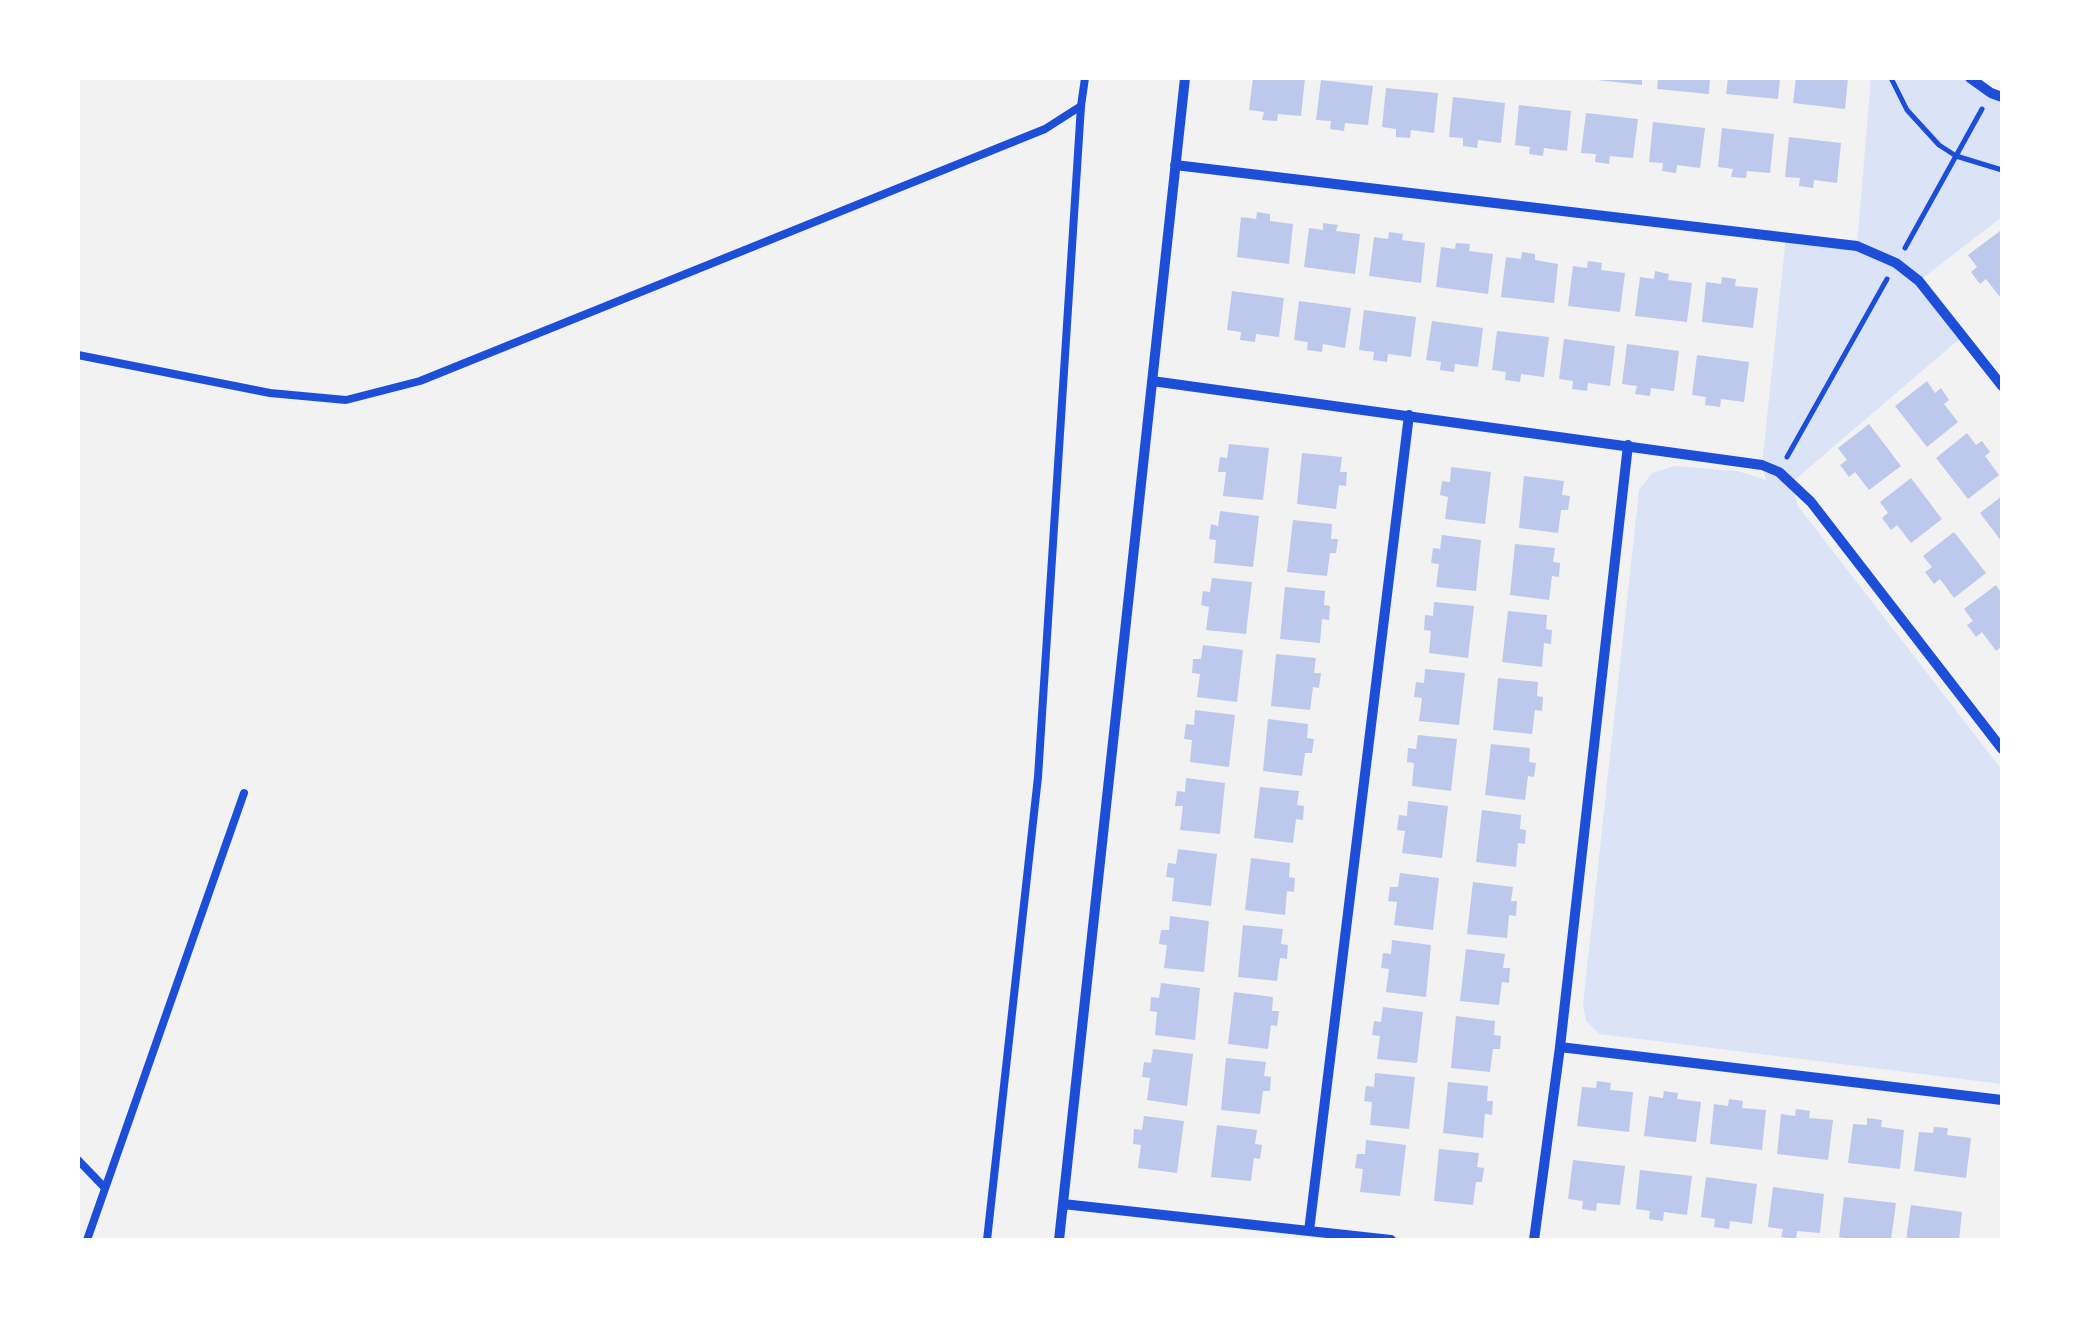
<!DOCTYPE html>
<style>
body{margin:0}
#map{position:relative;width:2080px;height:1318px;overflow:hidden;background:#f2f2f2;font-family:"Exo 2",sans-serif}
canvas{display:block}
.frame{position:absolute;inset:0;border:80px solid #fff;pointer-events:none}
</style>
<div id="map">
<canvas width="2080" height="1318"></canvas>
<div class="frame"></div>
</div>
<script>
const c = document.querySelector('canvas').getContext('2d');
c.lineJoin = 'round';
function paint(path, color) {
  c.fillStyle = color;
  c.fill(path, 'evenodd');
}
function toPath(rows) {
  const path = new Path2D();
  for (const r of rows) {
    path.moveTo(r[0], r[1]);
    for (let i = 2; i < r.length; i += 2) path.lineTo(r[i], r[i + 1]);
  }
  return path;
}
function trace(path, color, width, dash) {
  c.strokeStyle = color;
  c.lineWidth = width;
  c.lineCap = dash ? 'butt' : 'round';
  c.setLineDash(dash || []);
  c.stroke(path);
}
const green = toPath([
 [1871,78,1970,78,2002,97,2002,217,1919,281,1963,336,1791,483,1798,506,2002,770,2002,1084,1599,1034,1586,1021,1583,1004,1639,490,1652,473,1674,466,1738,471,1766,480,1762,465,1786,236,1857,245]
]);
const building = toPath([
 [1253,78,1305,78,1301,116,1278,114,1277,121,1262,120,1264,112,1249,110],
 [1597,78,1642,78,1642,85,1597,80],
 [1658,78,1710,78,1709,94,1657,89],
 [1728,78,1780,78,1778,99,1726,94],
 [1796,78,1848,78,1845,109,1793,103],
 [1321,80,1373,86,1368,125,1345,123,1344,131,1330,129,1331,121,1316,120],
 [1386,88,1438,93,1434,133,1411,130,1410,138,1396,137,1396,129,1382,127],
 [1453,97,1505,103,1501,143,1478,140,1477,148,1463,146,1463,138,1449,137],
 [1519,105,1571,111,1567,151,1544,148,1543,156,1529,154,1530,147,1515,145],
 [1586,113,1638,119,1633,158,1610,156,1609,164,1595,162,1596,154,1581,153],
 [1653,122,1705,128,1700,168,1677,165,1676,173,1662,171,1663,163,1649,162],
 [1722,128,1774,134,1770,173,1747,171,1746,178,1731,177,1733,169,1718,167],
 [1789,137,1841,143,1837,183,1814,180,1813,188,1799,186,1800,178,1785,177],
 [1257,212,1270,214,1270,221,1293,224,1289,264,1237,257,1241,217,1256,219],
 [1323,223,1338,225,1336,231,1360,234,1355,274,1304,267,1309,228,1323,230],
 [2000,231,2002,235,2000,297,1986,279,1980,284,1971,272,1977,267,1968,255],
 [1389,232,1403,234,1402,240,1425,243,1421,283,1369,276,1374,237,1388,239],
 [1456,243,1470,244,1469,251,1493,254,1488,294,1436,287,1441,247,1455,249],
 [1522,252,1535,254,1535,260,1558,264,1554,303,1501,297,1506,257,1521,259],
 [1588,261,1602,263,1601,270,1625,273,1620,312,1568,306,1573,266,1587,268],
 [1655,271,1669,274,1668,280,1692,283,1687,322,1635,316,1640,277,1654,279],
 [1722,277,1736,279,1735,286,1758,288,1753,328,1702,322,1706,282,1721,284],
 [1232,291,1284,298,1279,337,1256,334,1255,342,1240,340,1241,332,1227,330],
 [1299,301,1351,308,1345,348,1323,344,1322,352,1307,350,1308,342,1294,340],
 [1364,310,1416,317,1411,357,1388,354,1387,362,1373,360,1374,352,1359,350],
 [1432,321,1483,328,1478,367,1455,364,1454,372,1440,370,1441,362,1426,360],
 [1497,331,1549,337,1544,377,1521,374,1520,382,1505,380,1506,372,1492,370],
 [1564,339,1615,346,1610,386,1588,383,1587,391,1572,389,1573,381,1559,379],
 [1627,344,1679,351,1674,391,1651,388,1650,396,1635,394,1637,386,1622,384],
 [1697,355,1749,362,1744,402,1721,399,1720,407,1705,405,1706,397,1692,395],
 [1927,381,1935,393,1941,388,1949,400,1944,404,1958,422,1927,447,1895,406],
 [1869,424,1901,466,1869,490,1855,472,1849,477,1840,465,1847,460,1838,448],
 [1967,433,1976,445,1982,441,1990,452,1985,456,1999,475,1968,499,1936,458],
 [1229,444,1269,448,1263,500,1223,496,1226,472,1218,472,1220,457,1227,458],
 [1302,453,1342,457,1340,472,1347,472,1346,486,1339,485,1336,509,1297,504],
 [1451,467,1491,472,1485,524,1445,519,1448,497,1440,495,1442,481,1450,482],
 [1524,476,1564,481,1562,495,1570,496,1568,510,1561,510,1558,533,1519,528],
 [1911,478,1942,519,1911,543,1897,525,1891,530,1882,518,1888,513,1880,502],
 [2002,496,2002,542,1980,513],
 [1220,511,1259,516,1253,567,1214,563,1216,540,1209,539,1211,524,1218,526],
 [1293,520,1332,524,1331,539,1338,539,1336,553,1330,553,1327,576,1287,572],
 [1954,532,1986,573,1954,598,1940,579,1934,584,1925,572,1932,567,1923,556],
 [1442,535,1481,540,1476,591,1436,587,1439,564,1431,563,1433,548,1440,549],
 [1515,544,1555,548,1553,562,1560,563,1559,577,1552,576,1549,600,1510,595],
 [1212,578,1252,582,1246,634,1206,630,1209,607,1201,605,1203,591,1210,592],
 [1996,585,2002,594,2002,646,1996,651,1982,632,1976,637,1967,625,1973,621,1964,609],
 [1285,587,1325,591,1324,605,1330,606,1329,620,1322,619,1320,643,1280,639],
 [1434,602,1474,606,1468,658,1429,653,1431,631,1424,630,1425,615,1433,616],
 [1508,611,1547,615,1546,629,1552,630,1551,644,1544,643,1542,667,1502,662],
 [1203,645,1243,650,1237,702,1197,697,1200,674,1192,673,1193,659,1201,659],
 [1276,654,1316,658,1314,673,1321,673,1319,688,1313,687,1310,710,1271,706],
 [1425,669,1465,673,1459,725,1419,721,1422,698,1414,697,1416,682,1424,683],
 [1498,678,1538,682,1537,696,1543,697,1542,711,1535,710,1532,734,1493,730],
 [1195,710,1235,715,1229,767,1190,762,1192,740,1184,739,1186,724,1194,725],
 [1268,719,1308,724,1307,738,1314,739,1312,753,1305,753,1302,776,1263,771],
 [1418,735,1457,739,1451,791,1412,786,1414,763,1407,762,1408,748,1416,749],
 [1491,744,1530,748,1529,762,1536,763,1534,777,1528,776,1525,800,1485,795],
 [1186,778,1225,783,1220,834,1180,830,1183,806,1175,806,1177,791,1185,792],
 [1260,787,1299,791,1297,805,1304,806,1303,820,1296,819,1293,843,1254,838],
 [1408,801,1448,806,1442,858,1402,853,1405,831,1397,830,1399,815,1407,816],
 [1482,810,1521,815,1520,829,1526,830,1525,844,1518,843,1516,867,1476,862],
 [1178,849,1217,854,1211,906,1172,901,1174,878,1166,877,1168,863,1176,864],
 [1251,858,1290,863,1289,877,1295,878,1294,892,1287,891,1285,915,1245,910],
 [1400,873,1439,878,1433,930,1394,925,1397,902,1388,901,1390,887,1398,887],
 [1473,882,1513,887,1511,901,1517,901,1516,916,1509,915,1507,938,1467,934],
 [1170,916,1209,921,1204,972,1164,968,1167,945,1159,944,1161,930,1169,930],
 [1243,925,1283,929,1281,944,1288,945,1287,959,1280,958,1277,981,1238,977],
 [1392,940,1431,945,1426,997,1386,992,1389,969,1381,968,1383,953,1391,954],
 [1466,949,1505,954,1503,968,1510,968,1509,983,1502,982,1499,1005,1460,1001],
 [1161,983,1200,988,1195,1040,1155,1035,1157,1012,1150,1011,1151,997,1159,998],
 [1234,992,1273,997,1272,1011,1279,1011,1277,1026,1271,1025,1268,1049,1228,1044],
 [1383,1007,1423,1012,1417,1063,1377,1059,1380,1036,1372,1035,1374,1021,1381,1022],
 [1456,1016,1495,1021,1494,1035,1501,1036,1500,1049,1493,1049,1490,1072,1451,1068],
 [1153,1049,1193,1054,1187,1106,1147,1100,1150,1078,1142,1077,1144,1062,1151,1063],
 [1226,1058,1266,1062,1264,1076,1271,1077,1270,1091,1263,1091,1260,1114,1221,1110],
 [1375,1073,1415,1077,1409,1129,1370,1125,1372,1102,1364,1101,1366,1086,1374,1087],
 [1597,1081,1611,1083,1610,1090,1633,1092,1629,1132,1577,1126,1582,1087,1596,1088],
 [1448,1082,1488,1086,1487,1101,1493,1101,1492,1115,1485,1114,1483,1138,1443,1133],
 [1664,1091,1678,1093,1677,1099,1701,1102,1696,1142,1644,1136,1649,1096,1663,1098],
 [1729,1099,1743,1101,1742,1108,1766,1110,1762,1150,1710,1144,1714,1104,1728,1106],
 [1796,1109,1810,1111,1809,1118,1833,1120,1828,1160,1777,1154,1781,1114,1795,1116],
 [1144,1116,1184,1121,1177,1173,1138,1168,1141,1145,1133,1144,1134,1129,1142,1130],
 [1867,1118,1882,1120,1881,1127,1904,1130,1900,1169,1848,1163,1853,1124,1867,1125],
 [1217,1125,1257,1130,1255,1144,1262,1145,1260,1159,1254,1158,1251,1181,1211,1177],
 [1934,1127,1948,1128,1947,1135,1971,1138,1966,1178,1914,1171,1919,1132,1933,1133],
 [1366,1140,1406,1145,1400,1196,1360,1192,1363,1169,1355,1168,1357,1154,1365,1154],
 [1439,1149,1479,1153,1477,1167,1484,1168,1482,1182,1476,1182,1473,1205,1434,1201],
 [1573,1160,1625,1166,1620,1205,1597,1203,1596,1211,1582,1209,1583,1201,1568,1199],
 [1640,1170,1692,1176,1687,1215,1664,1212,1663,1221,1649,1219,1650,1211,1636,1209],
 [1706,1177,1757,1184,1752,1224,1730,1221,1729,1229,1714,1227,1715,1219,1701,1217],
 [1773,1187,1824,1194,1820,1233,1797,1231,1796,1239,1781,1237,1783,1229,1768,1227],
 [1844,1197,1896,1203,1891,1240,1853,1240,1839,1237],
 [1911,1205,1962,1212,1959,1240,1906,1240]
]);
const path = toPath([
 [1891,78,1907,110,1939,145,1956,156,2002,170],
 [1905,248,1982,109],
 [1787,457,1887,279]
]);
const service = toPath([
 [78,355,270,393,346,400,420,381,1045,129,1081,106,1085,78],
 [78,1160,105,1188],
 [87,1240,244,793],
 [987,1240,1038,777,1081,106]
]);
const minor = toPath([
 [1970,78,1991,93,2002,97],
 [1175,165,1857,246,1896,263,1919,281,2002,386],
 [1152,381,1762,465,1779,472,1811,502,2002,749],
 [1560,1047,2002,1100],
 [1063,1204,1391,1240],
 [1309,1231,1409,415],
 [1059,1240,1185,78],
 [1534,1240,1560,1047,1628,445]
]);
paint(green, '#dbe4f7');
paint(building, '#bdc9ec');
trace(path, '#1d4ed8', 5);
trace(service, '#1d4ed8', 8);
trace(minor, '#1d4ed8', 10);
</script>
